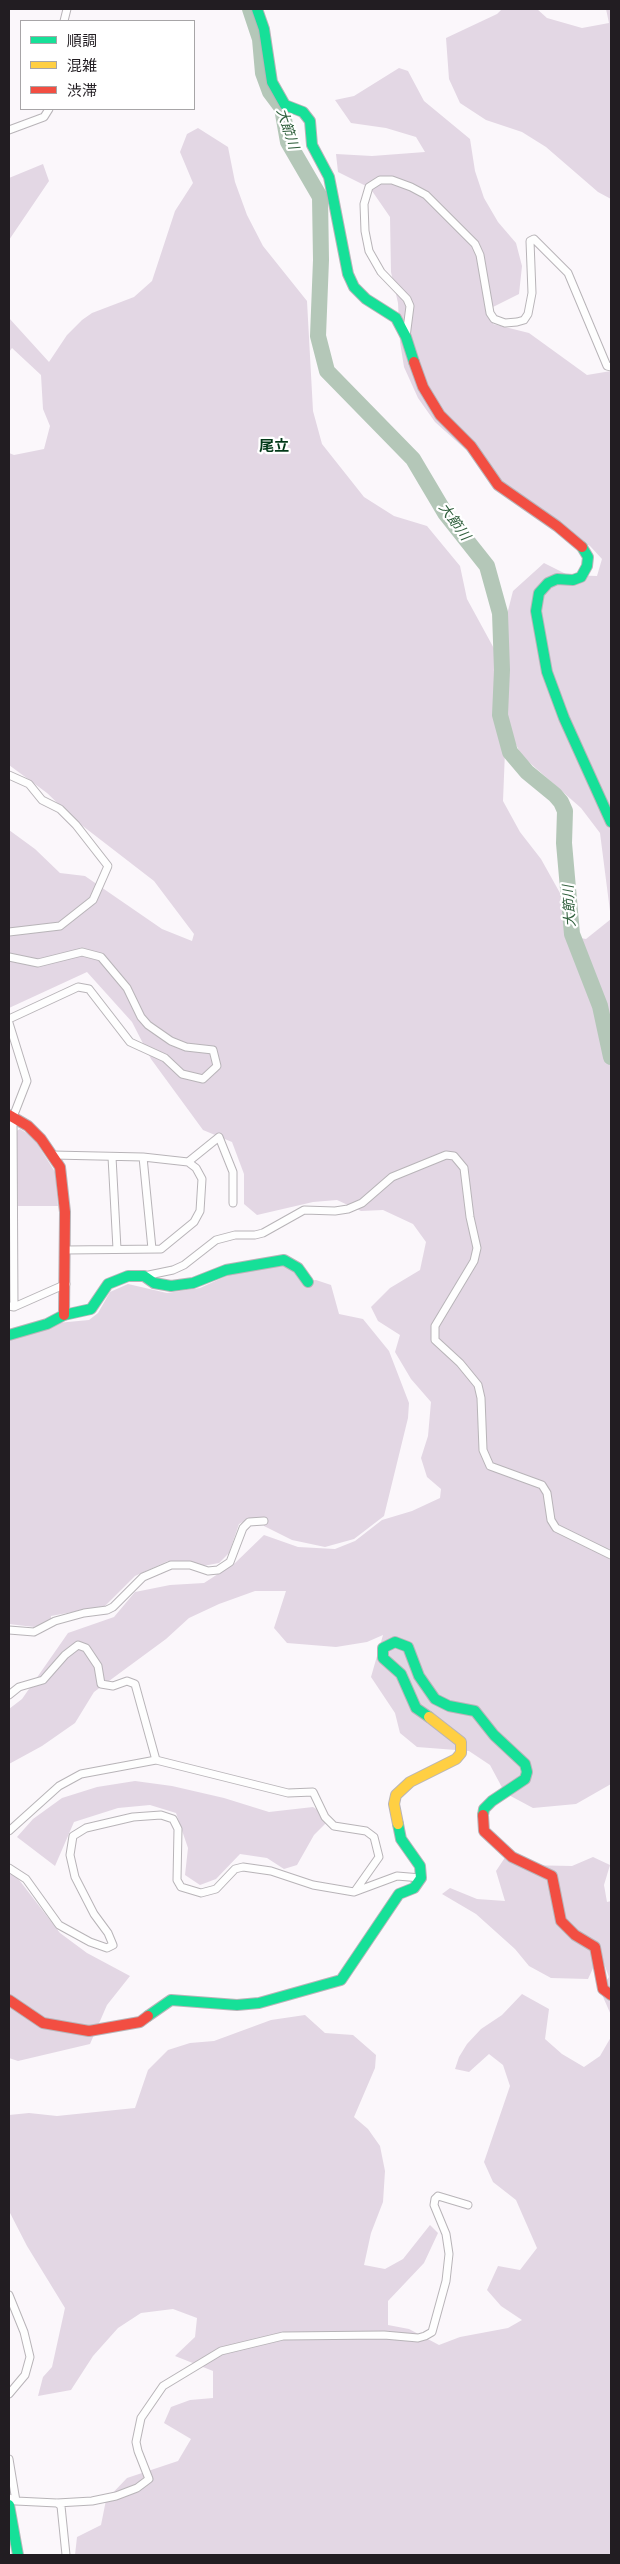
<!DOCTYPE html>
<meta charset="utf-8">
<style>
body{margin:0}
#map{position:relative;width:620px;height:2564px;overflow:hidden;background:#fbf7fb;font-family:"Fira Sans Condensed","Noto Sans JP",sans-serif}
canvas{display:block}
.frame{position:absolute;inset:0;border:10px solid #221d22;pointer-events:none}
.legend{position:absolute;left:20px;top:20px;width:175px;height:90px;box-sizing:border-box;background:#fff;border:1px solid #a7a5a7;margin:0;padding:6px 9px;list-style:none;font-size:15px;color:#221d22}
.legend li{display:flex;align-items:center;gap:10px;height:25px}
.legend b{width:25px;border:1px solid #a7a5a7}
</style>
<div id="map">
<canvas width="620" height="2564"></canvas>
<div class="frame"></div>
<ul class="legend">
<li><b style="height:6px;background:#16e098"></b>順調</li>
<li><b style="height:6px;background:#ffcf43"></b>混雑</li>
<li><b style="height:6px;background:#f24e42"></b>渋滞</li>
</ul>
</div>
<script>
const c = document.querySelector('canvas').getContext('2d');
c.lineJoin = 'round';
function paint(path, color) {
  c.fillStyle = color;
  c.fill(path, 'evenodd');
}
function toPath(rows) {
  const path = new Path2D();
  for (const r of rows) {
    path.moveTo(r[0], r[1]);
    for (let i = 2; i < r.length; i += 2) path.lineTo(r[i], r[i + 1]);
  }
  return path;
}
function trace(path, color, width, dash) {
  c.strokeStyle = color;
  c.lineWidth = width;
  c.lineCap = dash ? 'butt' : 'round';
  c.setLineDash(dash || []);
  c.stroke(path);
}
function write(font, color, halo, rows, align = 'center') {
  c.font = font + ' "Fira Sans Condensed","Noto Sans JP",sans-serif';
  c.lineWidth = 4.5;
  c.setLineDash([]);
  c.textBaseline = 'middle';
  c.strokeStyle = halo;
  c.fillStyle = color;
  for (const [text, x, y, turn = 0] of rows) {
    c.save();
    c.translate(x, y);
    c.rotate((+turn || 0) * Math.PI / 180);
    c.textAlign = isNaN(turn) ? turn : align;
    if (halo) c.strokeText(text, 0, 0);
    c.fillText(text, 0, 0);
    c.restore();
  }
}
const green = toPath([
 [502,9,537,9,547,18,582,28,609,23,606,9,611,9,611,199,598,192,546,147,522,132,486,120,460,103,449,79,446,38,497,14],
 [399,68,408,71,424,101,470,139,475,171,484,198,498,222,516,243,522,266,519,294,493,307,493,324,529,333,587,375,611,371,611,1784,576,1804,533,1808,505,1793,490,1765,469,1751,417,1747,400,1733,395,1713,371,1677,383,1635,367,1642,336,1647,287,1643,274,1628,286,1591,255,1591,219,1604,189,1618,166,1639,94,1692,75,1723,42,1746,9,1764,9,1709,22,1699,68,1633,114,1617,135,1592,170,1585,204,1583,235,1563,264,1535,298,1547,335,1549,355,1541,382,1520,412,1511,440,1498,441,1489,427,1477,421,1458,428,1436,431,1402,411,1379,395,1352,400,1335,378,1321,371,1307,390,1288,420,1270,426,1242,413,1224,383,1210,361,1211,337,1200,313,1202,257,1215,244,1204,244,1174,232,1142,203,1130,151,1059,132,1022,87,972,9,1008,9,830,35,849,60,873,85,876,162,929,192,941,194,934,154,881,75,820,47,793,9,765,9,453,14,455,44,449,50,426,43,409,41,375,12,348,9,352,9,318,49,362,67,335,82,320,92,313,134,297,152,281,175,211,193,183,180,152,187,134,198,128,228,147,235,182,247,215,263,246,307,301,313,411,322,444,364,497,394,516,427,526,460,566,467,599,497,654,513,591,544,563,568,575,597,576,602,559,590,546,523,505,505,485,435,422,418,398,404,367,400,342,398,303,391,272,390,217,370,188,338,172,336,154,372,156,425,152,416,137,386,128,351,123,335,100,354,96],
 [506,726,522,756,581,808,600,833,611,919,586,939,564,935,565,902,541,859,520,832,503,801],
 [43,164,49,181,9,240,9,178],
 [20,1129,33,1137,55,1172,58,1206,18,1206,15,1132],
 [284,1266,297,1274,302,1282,316,1280,331,1285,339,1314,363,1319,389,1351,409,1403,408,1418,384,1516,354,1539,325,1547,292,1540,264,1526,264,1518,248,1519,239,1524,229,1553,219,1563,203,1566,191,1562,168,1561,135,1576,105,1606,51,1616,51,1620,34,1627,9,1624,9,1341,57,1323,89,1320,98,1313,110,1292,128,1284,167,1293,200,1288,235,1272],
 [135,1781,172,1786,224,1798,269,1812,313,1807,331,1818,314,1835,297,1865,284,1869,267,1858,240,1854,216,1879,200,1885,185,1875,188,1848,176,1813,150,1805,118,1808,74,1822,55,1866,17,1837,33,1819,62,1798,97,1787],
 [506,1856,522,1865,572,1866,593,1857,610,1865,604,1885,607,1902,611,1901,611,2015,600,1990,609,1977,600,1953,588,1979,551,1978,529,1966,515,1949,476,1914,442,1894,450,1888,477,1899,505,1901,496,1871],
 [9,1871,13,1872,60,1933,87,1953,130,1976,107,2005,90,2044,18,2061,9,2058],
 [522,1994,549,2009,545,2039,562,2054,584,2067,600,2056,611,2037,611,2555,75,2555,77,2537,101,2525,106,2500,127,2478,178,2461,191,2439,164,2423,171,2407,190,2400,213,2398,213,2371,175,2356,195,2337,197,2318,173,2309,141,2313,118,2328,93,2356,71,2390,38,2396,43,2377,52,2367,65,2308,27,2246,9,2211,9,2115,29,2113,57,2116,135,2108,148,2070,168,2050,190,2043,214,2041,271,2020,305,2015,325,2033,353,2035,376,2055,375,2068,354,2117,368,2129,380,2146,385,2171,383,2202,371,2233,364,2265,385,2269,403,2259,430,2225,438,2233,424,2263,388,2301,388,2325,409,2329,439,2345,460,2337,508,2328,522,2320,501,2306,487,2290,498,2266,520,2270,537,2248,516,2200,493,2182,484,2162,510,2086,503,2065,489,2054,469,2072,455,2069,459,2057,467,2044,481,2029,502,2015]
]);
const river = toPath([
 [250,9,260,39,263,73,270,92,282,108,288,142,320,197,321,260,318,336,327,371,413,459,445,513,487,566,500,613,502,670,500,715,510,752,527,772,555,795,561,802,565,811,564,843,572,934,600,1006,611,1057]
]);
const street = toPath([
 [64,21,67,9],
 [9,130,44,117,49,109],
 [406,337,410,306,407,299,381,272,369,251,365,231,364,204,369,187,380,180,392,180,411,187,426,195,475,244,480,255,490,313,494,319,505,323,517,322,524,320,528,314,532,293,530,241,534,239,568,273,607,366,611,367],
 [9,775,29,784,42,800,60,809,76,825,108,866,93,900,60,926,9,932],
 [9,957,38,963,82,952,101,957,127,988,141,1017,148,1025,171,1041,186,1047,213,1050,217,1066,203,1079,182,1074,165,1058,130,1042,89,989,78,987,9,1019],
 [9,1023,27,1081,13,1117,14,1307],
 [53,1155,143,1157,188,1162,196,1168,202,1179,200,1211,194,1222,161,1249,66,1250],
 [112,1157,117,1249],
 [143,1157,152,1249],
 [188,1162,219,1137,233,1172,233,1203],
 [144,1276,173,1270,184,1265,216,1240,235,1235,255,1235,263,1233,304,1210,335,1211,348,1209,362,1203,392,1177,446,1155,454,1156,464,1168,470,1217,477,1248,474,1261,435,1326,435,1340,460,1363,478,1385,481,1398,483,1450,490,1466,542,1485,547,1493,551,1520,556,1528,611,1555],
 [9,1306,14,1307,66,1284],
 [9,1630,34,1632,55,1621,84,1613,107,1610,113,1607,143,1577,171,1565,190,1565,208,1571,218,1570,230,1562,243,1528,249,1522,264,1521],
 [9,1695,19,1687,43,1680,65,1655,78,1645,86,1648,98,1666,101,1684,113,1686,127,1681,135,1684,156,1760],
 [9,1831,59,1786,81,1774,156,1760,288,1793,313,1792,325,1817,334,1826,366,1831,374,1837,379,1857,355,1891],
 [9,1868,26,1879,59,1925,90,1942,107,1948,113,1945,108,1933,94,1914,75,1877,70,1855,73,1836,86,1828,133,1817,161,1815,173,1819,178,1829,177,1880,181,1887,201,1893,216,1889,235,1869,243,1867,271,1871,313,1885,354,1892,397,1876,421,1878],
 [9,2295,24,2332,30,2357,25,2375,9,2394],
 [9,2459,16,2501],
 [9,2498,16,2501,57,2503,92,2501,116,2496,137,2488,149,2479,138,2451,136,2442,141,2418,163,2386,221,2351,283,2336,384,2335,418,2338,425,2336,432,2332,446,2281,449,2254,446,2234,434,2205,435,2199,438,2196,468,2205],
 [57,2503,61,2506,66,2555]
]);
const fast = toPath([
 [257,9,264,29,272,82,285,105,303,112,310,121,312,145,329,177,348,274,354,287,366,299,396,318,406,337,414,362],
 [582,547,588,557,587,566,581,577,573,580,557,579,548,583,539,593,536,611,547,672,564,718,611,822],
 [9,1335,47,1324,64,1315,91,1309,108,1284,128,1276,144,1276,154,1283,171,1286,193,1283,226,1270,284,1260,298,1268,308,1282],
 [429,1717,416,1708,401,1674,383,1658,383,1648,395,1642,408,1647,419,1676,435,1699,449,1706,475,1711,494,1735,525,1764,527,1772,525,1779,492,1801,484,1809,483,1815],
 [148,2016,171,2000,237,2005,259,2003,341,1980,399,1894,414,1888,421,1878,420,1866,401,1839,398,1824],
 [9,2505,18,2555]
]);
const slow = toPath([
 [398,1824,394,1804,396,1795,410,1782,456,1759,461,1753,461,1742,429,1717]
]);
const jam = toPath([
 [414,362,423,387,440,415,471,446,498,485,557,526,582,547],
 [9,1115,28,1126,41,1139,60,1167,65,1212,64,1315],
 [483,1815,484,1831,512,1857,552,1876,561,1921,575,1935,595,1947,603,1989,611,1995],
 [9,2000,43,2023,89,2031,140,2022,148,2016]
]);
const waterNames = [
 ["大節川",287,129,72],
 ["大節川",454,522,54],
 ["大節川",570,906,-93]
];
const quarterNames = [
 ["尾立",274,447]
];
paint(green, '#e3d7e4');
trace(river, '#b4c7b8', 16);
trace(street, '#b8b4b8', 9);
trace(fast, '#b8b4b8', 12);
trace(slow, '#b8b4b8', 12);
trace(jam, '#b8b4b8', 12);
trace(street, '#fefefe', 7);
trace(fast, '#16e098', 10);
trace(slow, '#ffcf43', 10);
trace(jam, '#f24e42', 10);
write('italic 14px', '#2e5e3b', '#fff', waterNames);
write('bold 15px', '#023918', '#fff', quarterNames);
</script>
